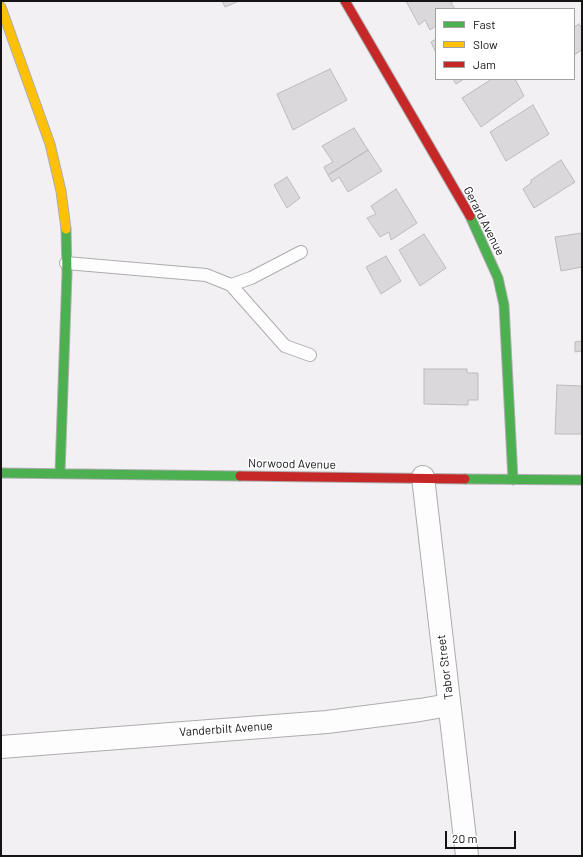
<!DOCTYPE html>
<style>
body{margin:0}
#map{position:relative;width:583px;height:857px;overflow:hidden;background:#f2f0f3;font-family:Barlow,sans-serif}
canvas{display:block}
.frame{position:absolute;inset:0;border:2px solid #151415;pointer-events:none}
.legend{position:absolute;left:435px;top:8px;width:140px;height:72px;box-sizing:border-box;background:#fff;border:1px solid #a1a1a1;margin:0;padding:5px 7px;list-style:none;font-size:12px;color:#151415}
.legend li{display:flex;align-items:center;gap:8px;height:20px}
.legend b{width:20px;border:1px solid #a1a1a1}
.scale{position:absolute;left:445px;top:831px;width:71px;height:18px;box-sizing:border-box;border:2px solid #151415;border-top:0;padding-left:5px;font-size:12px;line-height:14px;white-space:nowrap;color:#151415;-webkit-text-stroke:3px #fff;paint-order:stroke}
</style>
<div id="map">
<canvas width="583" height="857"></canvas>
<div class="frame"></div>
<ul class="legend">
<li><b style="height:5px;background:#4caf50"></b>Fast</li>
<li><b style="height:5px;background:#ffc107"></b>Slow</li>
<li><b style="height:5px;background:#c62828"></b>Jam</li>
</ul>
<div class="scale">20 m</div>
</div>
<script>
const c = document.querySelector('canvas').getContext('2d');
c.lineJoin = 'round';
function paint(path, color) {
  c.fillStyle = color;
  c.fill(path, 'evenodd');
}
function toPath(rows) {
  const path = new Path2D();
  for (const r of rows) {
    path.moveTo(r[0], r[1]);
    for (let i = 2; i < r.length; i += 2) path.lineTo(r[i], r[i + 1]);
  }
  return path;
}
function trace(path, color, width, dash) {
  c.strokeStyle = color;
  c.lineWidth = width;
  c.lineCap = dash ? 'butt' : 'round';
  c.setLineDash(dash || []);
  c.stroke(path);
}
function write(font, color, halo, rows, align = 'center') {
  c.font = font + ' Barlow,sans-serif';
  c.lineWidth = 3;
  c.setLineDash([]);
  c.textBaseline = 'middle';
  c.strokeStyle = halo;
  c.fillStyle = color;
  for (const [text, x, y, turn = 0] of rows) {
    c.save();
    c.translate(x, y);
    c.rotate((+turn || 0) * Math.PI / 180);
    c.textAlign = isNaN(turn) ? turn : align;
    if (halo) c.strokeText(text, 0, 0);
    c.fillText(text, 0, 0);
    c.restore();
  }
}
const building = toPath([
 [222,1,239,1,225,7,222,1],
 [406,1,454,1,451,3,455,9,436,9,436,26,430,30,425,20,419,25,406,1],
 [579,24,582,29,582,50,574,55,574,27,579,24],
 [436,39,436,53,431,42,436,39],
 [330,69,347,100,293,130,277,94,330,69],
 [453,79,464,79,456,84,453,79],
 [492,79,515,79,524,96,481,127,462,98,492,79],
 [533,105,549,134,506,161,490,132,533,105],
 [354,128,368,150,328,175,324,167,333,162,322,146,354,128],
 [368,150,382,171,348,192,339,177,332,182,328,175,368,150],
 [561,160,575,182,534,208,523,189,531,183,531,180,561,160],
 [287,177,300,198,287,208,274,185,287,177],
 [396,189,417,223,391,240,389,232,380,237,367,218,376,214,371,206,396,189],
 [582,233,582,267,561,271,555,237,582,233],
 [424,234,446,268,420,286,399,250,424,234],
 [386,256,401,281,381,294,366,267,386,256],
 [582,341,582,351,575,352,575,342,582,341],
 [424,369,467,369,467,373,478,373,478,400,468,400,468,405,424,404,424,369],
 [557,385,582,386,582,434,555,434,557,385]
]);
const lane = toPath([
 [66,263,206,275,231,285,285,346,310,355],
 [231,285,251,278,301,252]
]);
const street = toPath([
 [423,477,467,856],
 [1,747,327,722,420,710,449,705]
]);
const fast = toPath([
 [470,216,498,278,504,305,513,480],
 [1,473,240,476],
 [60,473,67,273,66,229],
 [465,479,582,480]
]);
const slow = toPath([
 [1,7,50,144,61,191,66,229]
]);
const jam = toPath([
 [345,1,470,216],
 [240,476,465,479]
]);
const streetNames = [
 ["Gerard Avenue",484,221,63],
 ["Norwood Avenue",292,464,1],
 ["Tabor Street",445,667,-97],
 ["Vanderbilt Avenue",226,729,-4]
];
paint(building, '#dad8da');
trace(building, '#bcbabb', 1);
trace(lane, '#adacae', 14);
trace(street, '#adacae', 24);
trace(fast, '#adacae', 11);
trace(slow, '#adacae', 11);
trace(jam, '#adacae', 11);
trace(lane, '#fdfdfd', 12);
trace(street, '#fdfdfd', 22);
trace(fast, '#4caf50', 9);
trace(slow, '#ffc107', 9);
trace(jam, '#c62828', 9);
write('12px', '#151415', '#fff', streetNames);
</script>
